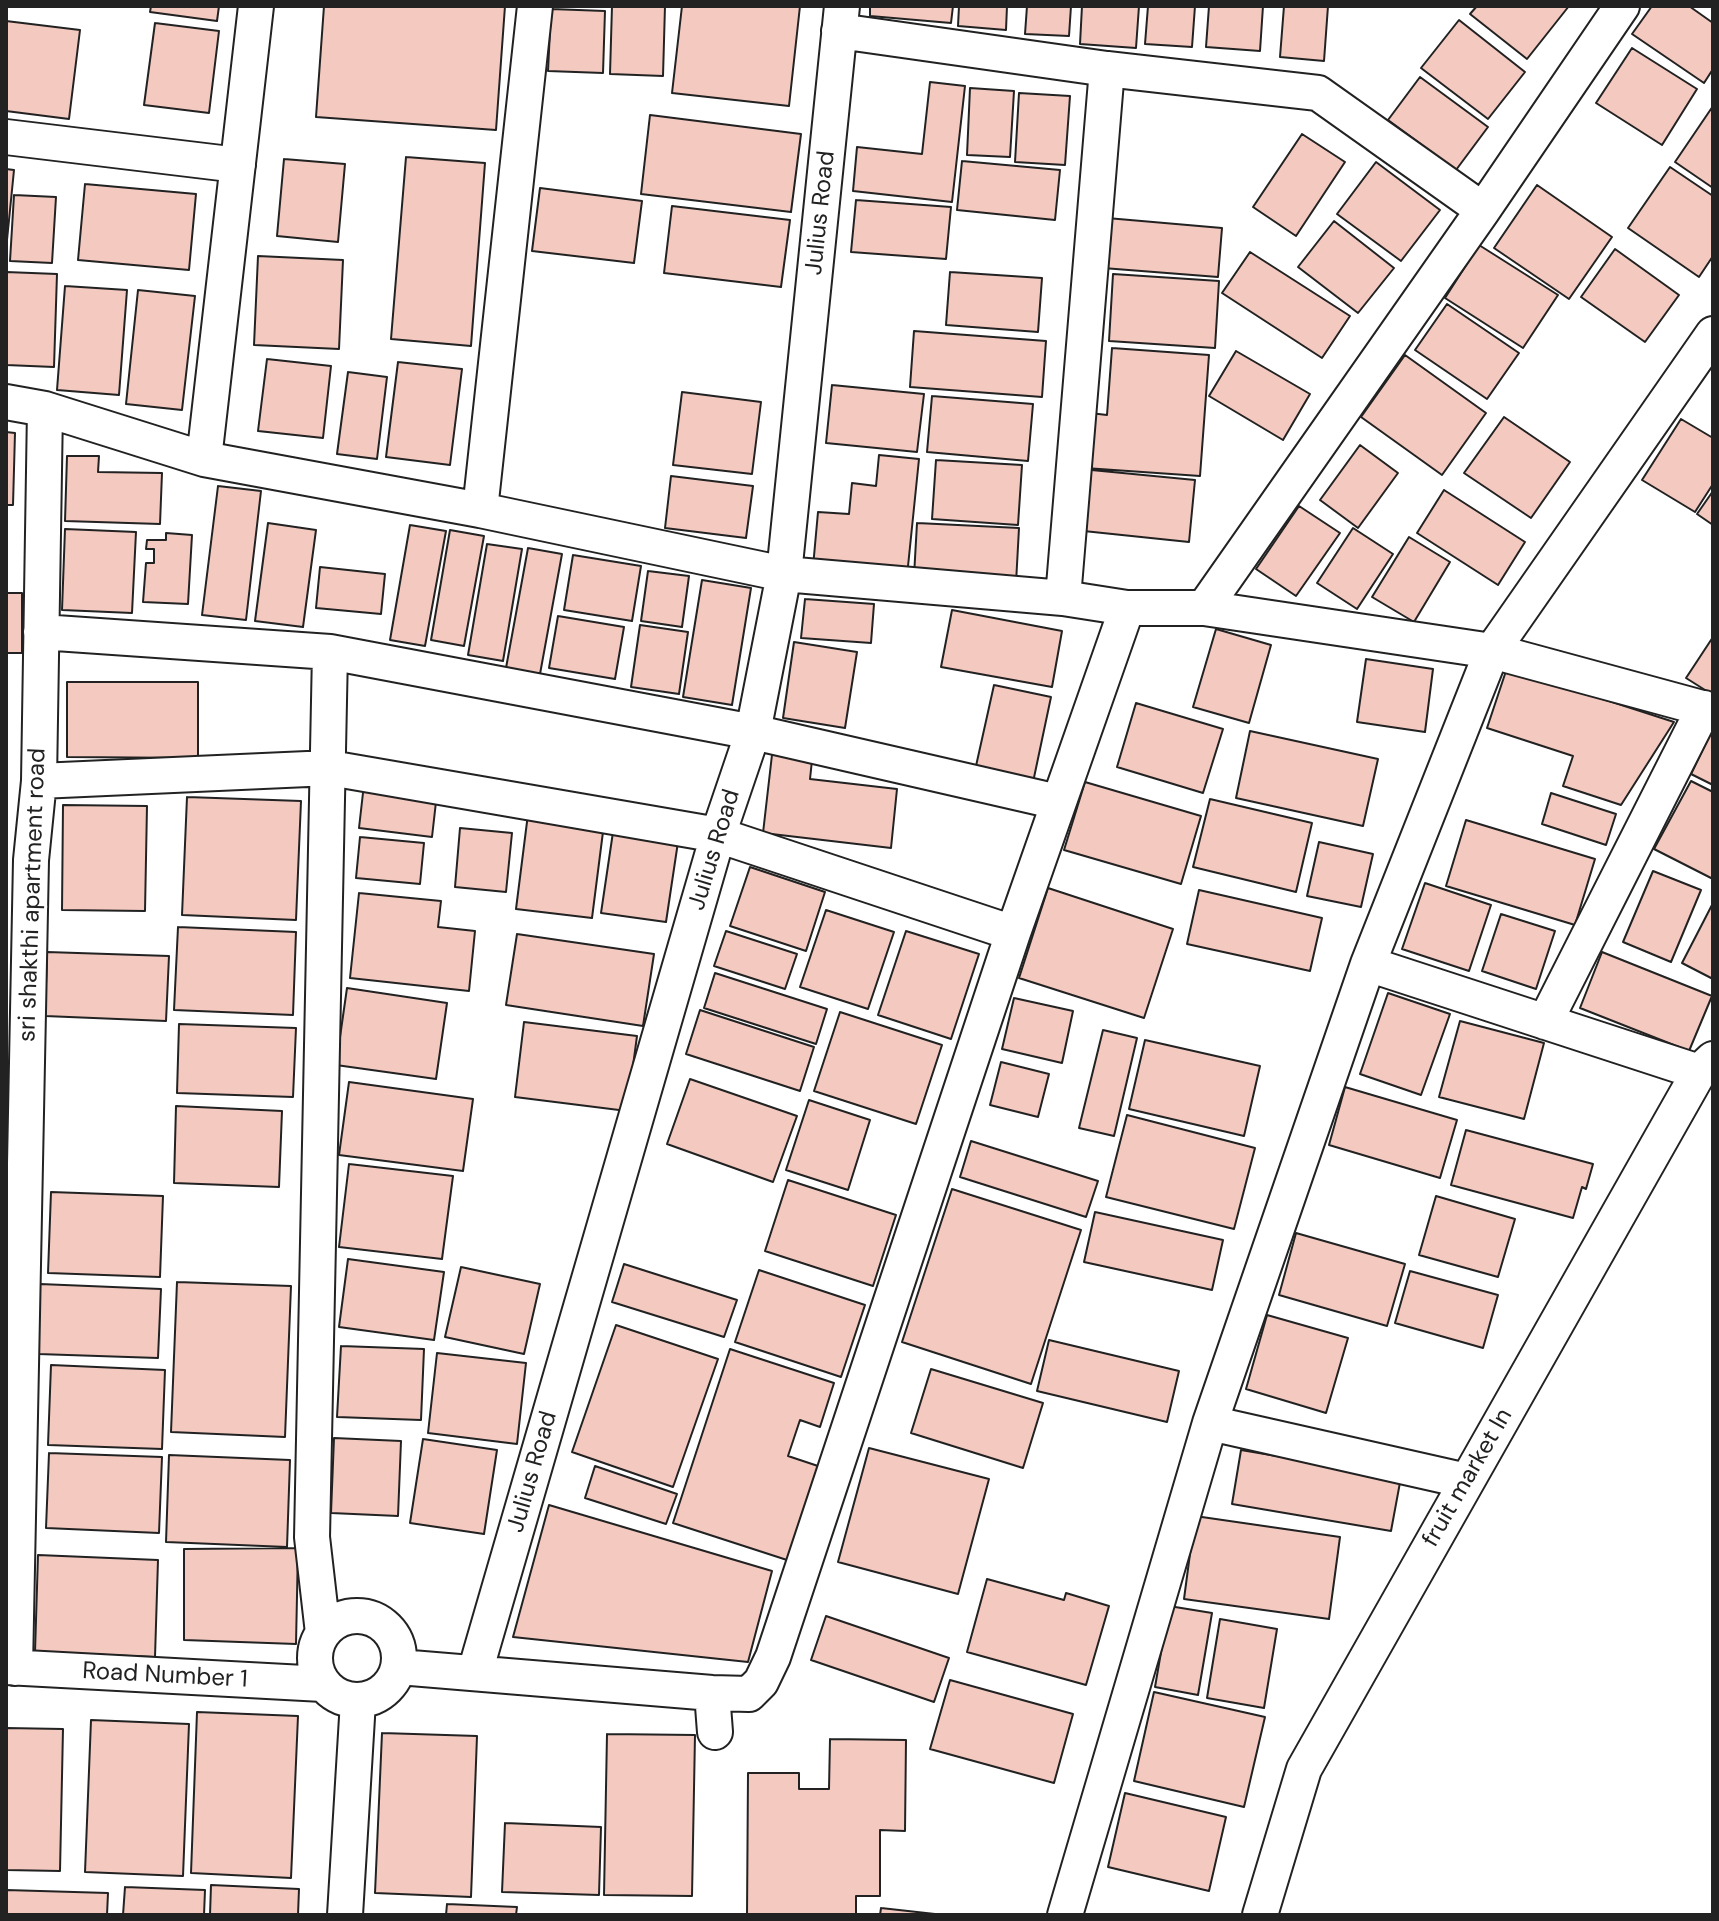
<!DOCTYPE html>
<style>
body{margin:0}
#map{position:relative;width:1719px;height:1921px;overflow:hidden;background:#fff;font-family:"DM Sans",sans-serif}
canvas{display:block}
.frame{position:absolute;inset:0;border:8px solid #222;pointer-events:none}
</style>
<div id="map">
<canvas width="1719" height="1921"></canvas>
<div class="frame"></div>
</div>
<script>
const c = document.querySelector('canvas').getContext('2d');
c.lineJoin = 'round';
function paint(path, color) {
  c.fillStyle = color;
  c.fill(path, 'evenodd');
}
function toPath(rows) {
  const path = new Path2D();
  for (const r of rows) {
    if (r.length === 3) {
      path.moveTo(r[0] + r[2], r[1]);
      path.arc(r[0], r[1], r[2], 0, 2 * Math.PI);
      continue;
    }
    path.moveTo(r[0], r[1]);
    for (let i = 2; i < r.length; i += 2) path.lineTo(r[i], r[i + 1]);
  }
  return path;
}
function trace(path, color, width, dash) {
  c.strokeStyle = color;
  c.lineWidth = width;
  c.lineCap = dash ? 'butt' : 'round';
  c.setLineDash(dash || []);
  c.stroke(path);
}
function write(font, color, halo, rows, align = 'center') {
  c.font = font + ' "DM Sans",sans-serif';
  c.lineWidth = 6;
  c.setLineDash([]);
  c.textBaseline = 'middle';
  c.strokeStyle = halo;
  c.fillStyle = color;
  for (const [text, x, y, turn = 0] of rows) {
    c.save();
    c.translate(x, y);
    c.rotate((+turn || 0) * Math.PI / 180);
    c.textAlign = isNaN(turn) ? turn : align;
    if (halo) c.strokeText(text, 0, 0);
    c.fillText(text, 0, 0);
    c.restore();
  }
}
const building = toPath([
 [151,6,219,6,217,21,150,12,151,6],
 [324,6,505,6,496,130,316,117,324,6],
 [612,6,665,6,663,76,610,74,612,6],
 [682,6,800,6,789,106,672,93,682,6],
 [870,6,953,6,951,23,870,16,870,6],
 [959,6,1007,6,1006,30,958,26,959,6],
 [1027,6,1071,6,1069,36,1025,34,1027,6],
 [1082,6,1139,6,1136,48,1080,44,1082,6],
 [1148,6,1195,6,1192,47,1145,44,1148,6],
 [1209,6,1263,6,1260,51,1206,47,1209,6],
 [1284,6,1328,6,1324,61,1280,57,1284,6],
 [1477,6,1569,6,1527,59,1470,14,1477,6],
 [1652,6,1689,6,1713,23,1713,69,1704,83,1632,34,1652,6],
 [551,9,605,11,603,73,548,71,551,9],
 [1459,20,1525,72,1488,119,1421,68,1459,20],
 [6,21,80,30,69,119,6,111,6,21],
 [155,23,219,31,209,113,144,105,155,23],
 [1632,48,1697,89,1662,145,1596,103,1632,48],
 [1420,77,1488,127,1456,170,1388,120,1420,77],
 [930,82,965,86,952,202,853,191,857,147,922,154,930,82],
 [970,88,1014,91,1010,157,967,155,970,88],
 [1019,93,1070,96,1065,165,1015,162,1019,93],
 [1713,106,1713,188,1675,162,1713,106],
 [650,115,801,134,791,212,641,194,650,115],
 [1302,134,1345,162,1296,236,1253,207,1302,134],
 [406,157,485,163,471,346,391,339,406,157],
 [284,159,345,164,338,242,277,236,284,159],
 [962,161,1060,170,1055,220,957,210,962,161],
 [1376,162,1440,210,1401,261,1337,214,1376,162],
 [1670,167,1713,196,1713,256,1699,277,1628,228,1670,167],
 [6,169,14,170,6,250,6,169],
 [85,184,196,194,189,270,78,260,85,184],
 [1537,185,1612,237,1569,299,1494,248,1537,185],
 [540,188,642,201,634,263,532,251,540,188],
 [14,195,56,197,52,263,10,261,14,195],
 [856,200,951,207,946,259,851,252,856,200],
 [672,206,790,220,781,287,664,273,672,206],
 [1107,218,1222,228,1218,277,1103,268,1107,218],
 [1334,221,1394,268,1358,313,1298,267,1334,221],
 [1479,245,1558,295,1523,348,1445,298,1479,245],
 [1615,249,1679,295,1645,342,1581,297,1615,249],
 [1250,252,1350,316,1322,358,1222,293,1250,252],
 [258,256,343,260,339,349,254,345,258,256],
 [6,272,57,274,54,367,6,365,6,272],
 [950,272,1042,278,1038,332,946,325,950,272],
 [1113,274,1219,281,1215,348,1109,341,1113,274],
 [65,286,127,290,119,395,57,390,65,286],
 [138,290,195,296,182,410,126,404,138,290],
 [1447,304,1519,353,1487,399,1415,350,1447,304],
 [914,331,1046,341,1042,397,910,387,914,331],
 [1112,348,1209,355,1200,476,1085,468,1090,413,1107,415,1112,348],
 [1236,351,1310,394,1283,440,1209,396,1236,351],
 [1405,355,1486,413,1442,475,1361,417,1405,355],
 [267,359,331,366,323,438,258,431,267,359],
 [398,362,462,369,450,465,386,457,398,362],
 [348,372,387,377,377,459,337,454,348,372],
 [832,385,924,394,917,452,826,443,832,385],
 [682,392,761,402,752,474,673,465,682,392],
 [932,396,1033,404,1028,461,927,452,932,396],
 [1504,417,1570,462,1531,518,1464,473,1504,417],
 [1681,419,1713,438,1713,484,1695,512,1642,480,1681,419],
 [6,432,15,433,13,505,6,505,6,432],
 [1360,445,1398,473,1358,528,1320,500,1360,445],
 [879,455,919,459,907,576,813,567,818,512,849,514,852,483,876,486,879,455],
 [67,456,99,456,98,472,162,473,160,524,65,521,67,456],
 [936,460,1022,465,1018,525,932,519,936,460],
 [1081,469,1195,480,1189,542,1074,530,1081,469],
 [671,476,753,486,746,538,665,528,671,476],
 [218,486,261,491,246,620,202,615,218,486],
 [1444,490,1525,542,1498,585,1417,533,1444,490],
 [1713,491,1713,525,1697,514,1713,491],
 [1299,506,1340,533,1296,596,1256,569,1299,506],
 [268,523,316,530,303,627,255,621,268,523],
 [917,523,1019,528,1016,583,914,576,917,523],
 [410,525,446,531,425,646,390,640,410,525],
 [1353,528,1393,554,1357,609,1317,583,1353,528],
 [65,529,136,532,132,613,62,610,65,529],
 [450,530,484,536,464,646,431,640,450,530],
 [166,533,192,535,188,604,143,602,146,563,154,563,154,549,146,549,147,540,166,540,166,533],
 [1409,537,1450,562,1414,622,1372,597,1409,537],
 [487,544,522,549,503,661,468,655,487,544],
 [528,548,562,554,540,674,506,668,528,548],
 [573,555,641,566,632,621,564,610,573,555],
 [320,567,385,574,381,614,316,608,320,567],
 [648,571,689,576,682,627,641,621,648,571],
 [702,580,751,588,732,705,683,697,702,580],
 [6,593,22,593,22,653,6,653,6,593],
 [805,599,874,604,871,643,801,638,805,599],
 [952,610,1062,631,1052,687,941,667,952,610],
 [558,616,624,627,615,679,549,668,558,616],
 [640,625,688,632,679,694,631,687,640,625],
 [1216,629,1271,645,1249,723,1193,707,1216,629],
 [1713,637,1713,695,1686,678,1713,637],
 [794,642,857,652,845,728,783,718,794,642],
 [1366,659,1433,669,1425,732,1357,722,1366,659],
 [1507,668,1674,722,1621,805,1563,786,1573,756,1487,728,1507,668],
 [67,682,198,682,198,758,67,757,67,682],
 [994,685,1051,697,1032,787,974,775,994,685],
 [1136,703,1223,729,1203,793,1117,767,1136,703],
 [1713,728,1713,785,1691,774,1713,728],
 [1250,731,1378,759,1363,826,1236,798,1250,731],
 [773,746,813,751,810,779,897,789,891,848,763,833,773,746],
 [1691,781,1713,792,1713,879,1654,849,1691,781],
 [1085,782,1201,816,1181,884,1064,850,1085,782],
 [364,784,437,793,432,837,359,828,364,784],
 [1551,793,1616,814,1606,845,1542,824,1551,793],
 [187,797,301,801,296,920,182,915,187,797],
 [1210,799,1312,823,1296,892,1193,867,1210,799],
 [63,805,147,806,145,911,62,910,63,805],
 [528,814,604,824,592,918,516,909,528,814],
 [1466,820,1595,859,1575,925,1446,886,1466,820],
 [460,828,512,833,506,892,455,887,460,828],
 [613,832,678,842,666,922,601,913,613,832],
 [360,837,424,843,420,884,356,878,360,837],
 [1319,842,1373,854,1361,907,1307,896,1319,842],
 [750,867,825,892,806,951,730,926,750,867],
 [1653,871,1701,890,1671,962,1623,942,1653,871],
 [1425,883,1491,905,1469,971,1402,949,1425,883],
 [1048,888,1173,929,1144,1018,1019,978,1048,888],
 [1199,890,1322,918,1310,971,1187,944,1199,890],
 [359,893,441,901,438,927,475,931,469,991,350,978,359,893],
 [1713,903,1713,979,1682,963,1713,903],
 [826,910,894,932,868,1009,800,987,826,910],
 [1501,914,1555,931,1536,989,1482,971,1501,914],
 [178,927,296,932,293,1015,174,1010,178,927],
 [726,931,797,954,785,989,714,966,726,931],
 [906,931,979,954,951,1039,878,1015,906,931],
 [517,934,654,954,643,1026,506,1005,517,934],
 [47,952,169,956,166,1021,45,1016,47,952],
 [1602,952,1712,996,1689,1051,1580,1008,1602,952],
 [715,973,827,1009,816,1044,704,1008,715,973],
 [347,988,447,1003,436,1079,336,1065,347,988],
 [1388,993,1450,1014,1421,1095,1360,1074,1388,993],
 [1014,998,1073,1011,1062,1063,1002,1049,1014,998],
 [700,1010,814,1047,800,1091,686,1054,700,1010],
 [840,1012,942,1045,916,1124,814,1091,840,1012],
 [1460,1021,1544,1043,1524,1119,1439,1097,1460,1021],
 [524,1022,637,1036,627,1111,515,1097,524,1022],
 [179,1024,296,1028,293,1097,177,1093,179,1024],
 [1103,1030,1137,1038,1114,1136,1079,1128,1103,1030],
 [1145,1040,1260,1066,1244,1136,1129,1109,1145,1040],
 [1001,1062,1049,1074,1038,1117,990,1105,1001,1062],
 [690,1079,797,1116,773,1182,667,1144,690,1079],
 [349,1082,473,1099,463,1171,339,1155,349,1082],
 [1345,1087,1457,1120,1440,1178,1329,1145,1345,1087],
 [809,1100,870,1120,848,1190,786,1170,809,1100],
 [176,1106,282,1111,279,1187,174,1183,176,1106],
 [1127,1115,1255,1148,1234,1229,1106,1197,1127,1115],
 [1466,1130,1593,1164,1586,1189,1582,1187,1573,1218,1451,1185,1466,1130],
 [971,1141,1098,1181,1086,1217,960,1177,971,1141],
 [349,1164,453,1176,442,1259,339,1247,349,1164],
 [788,1180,896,1215,873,1286,765,1251,788,1180],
 [952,1189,1081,1230,1031,1384,902,1342,952,1189],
 [51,1192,163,1196,160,1277,48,1273,51,1192],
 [1436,1196,1515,1219,1498,1277,1419,1255,1436,1196],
 [1095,1212,1223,1240,1212,1290,1084,1262,1095,1212],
 [1296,1233,1405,1264,1387,1326,1279,1295,1296,1233],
 [348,1259,444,1272,434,1340,339,1327,348,1259],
 [624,1264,737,1300,724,1337,612,1302,624,1264],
 [461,1267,540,1284,524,1354,445,1337,461,1267],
 [759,1270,865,1305,841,1377,735,1342,759,1270],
 [1410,1271,1498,1295,1483,1348,1395,1323,1410,1271],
 [177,1282,291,1286,285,1437,171,1432,177,1282],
 [40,1284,161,1289,158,1358,38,1354,40,1284],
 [1267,1315,1348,1338,1326,1413,1246,1389,1267,1315],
 [616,1325,718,1359,673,1487,572,1452,616,1325],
 [1049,1340,1179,1371,1167,1422,1037,1391,1049,1340],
 [341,1346,424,1349,421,1420,337,1417,341,1346],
 [730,1349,834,1383,820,1427,800,1420,788,1456,818,1466,787,1560,673,1523,730,1349],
 [437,1353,526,1363,517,1444,428,1433,437,1353],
 [51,1365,165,1370,162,1449,48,1445,51,1365],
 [931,1369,1043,1403,1023,1468,911,1433,931,1369],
 [334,1438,401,1441,398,1516,331,1513,334,1438],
 [423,1439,497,1450,484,1534,410,1523,423,1439],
 [869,1448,989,1479,958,1594,838,1562,869,1448],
 [1241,1450,1401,1477,1391,1531,1232,1504,1241,1450],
 [49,1453,162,1457,159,1533,46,1528,49,1453],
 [169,1455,290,1460,287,1547,166,1542,169,1455],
 [595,1466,677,1494,666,1524,585,1498,595,1466],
 [549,1505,772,1571,748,1662,513,1637,549,1505],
 [1195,1516,1340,1537,1329,1619,1184,1599,1195,1516],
 [298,1548,296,1644,184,1640,184,1549,298,1548],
 [38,1555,158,1560,155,1657,35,1652,38,1555],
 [987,1579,1064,1600,1066,1593,1109,1606,1086,1685,967,1652,987,1579],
 [1169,1606,1212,1613,1198,1695,1155,1687,1169,1606],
 [826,1616,949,1658,934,1702,811,1660,826,1616],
 [1220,1619,1277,1629,1264,1708,1207,1698,1220,1619],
 [950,1680,1073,1714,1054,1783,930,1749,950,1680],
 [1154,1692,1265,1717,1244,1807,1134,1781,1154,1692],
 [197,1712,298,1716,291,1878,191,1873,197,1712],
 [91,1720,189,1724,183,1876,85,1872,91,1720],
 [6,1728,63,1729,60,1871,6,1870,6,1728],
 [382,1733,477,1736,471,1897,375,1893,382,1733],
 [607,1734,695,1735,692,1896,604,1895,607,1734],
 [830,1739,906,1740,905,1831,880,1830,880,1896,856,1896,856,1915,747,1915,748,1773,799,1773,799,1789,829,1789,830,1739],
 [1125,1793,1226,1817,1209,1891,1108,1867,1125,1793],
 [505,1823,601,1827,599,1895,502,1892,505,1823],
 [211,1885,299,1889,298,1915,210,1915,211,1885],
 [125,1887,205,1890,204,1915,123,1915,125,1887],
 [6,1890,108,1893,107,1915,6,1915,6,1890],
 [447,1904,517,1907,516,1915,446,1915,447,1904],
 [881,1908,944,1915,880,1915,881,1908]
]);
const minor = toPath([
 [839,31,1107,69,1318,93,1483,210,1622,6],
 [6,137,238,165],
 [6,402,45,409,204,459,480,510,784,574,1063,598,1127,608,1204,608,1492,651,1713,711],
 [204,459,256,6],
 [480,510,535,6],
 [1063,598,1107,69],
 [1204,608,1483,210],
 [41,632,330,652,753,732,1058,802],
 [39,781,330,768,718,835,1013,933],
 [1368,964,1699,1072],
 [1545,1022,1704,708],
 [1210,1423,1467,1481],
 [357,1658,42],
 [323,1633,312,1537,330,652],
 [6,1667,323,1684],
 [399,1667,712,1693,749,1694,761,1682,773,1657,1013,933,1127,608],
 [15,1668,31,860,39,781,45,409],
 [475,1672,718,835,753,732,784,574,842,6],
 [712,1693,715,1732],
 [345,1915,358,1701],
 [1065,1915,1210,1423,1368,964,1492,651,1713,334],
 [1260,1915,1304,1769,1699,1072,1713,1059]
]);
const streetNames = [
 ["Julius Road",821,213,-84],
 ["Julius Road",715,850,-73],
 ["sri shakthi apartment road",33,895,-88],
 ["Julius Road",533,1472,-74],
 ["fruit market ln",1468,1478,-60],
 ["Road Number 1",165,1676,3]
];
paint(building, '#f3c9c0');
trace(building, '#222', 2);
trace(minor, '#222', 38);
trace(minor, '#fff', 34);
write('24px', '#222', '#fff', streetNames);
</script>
